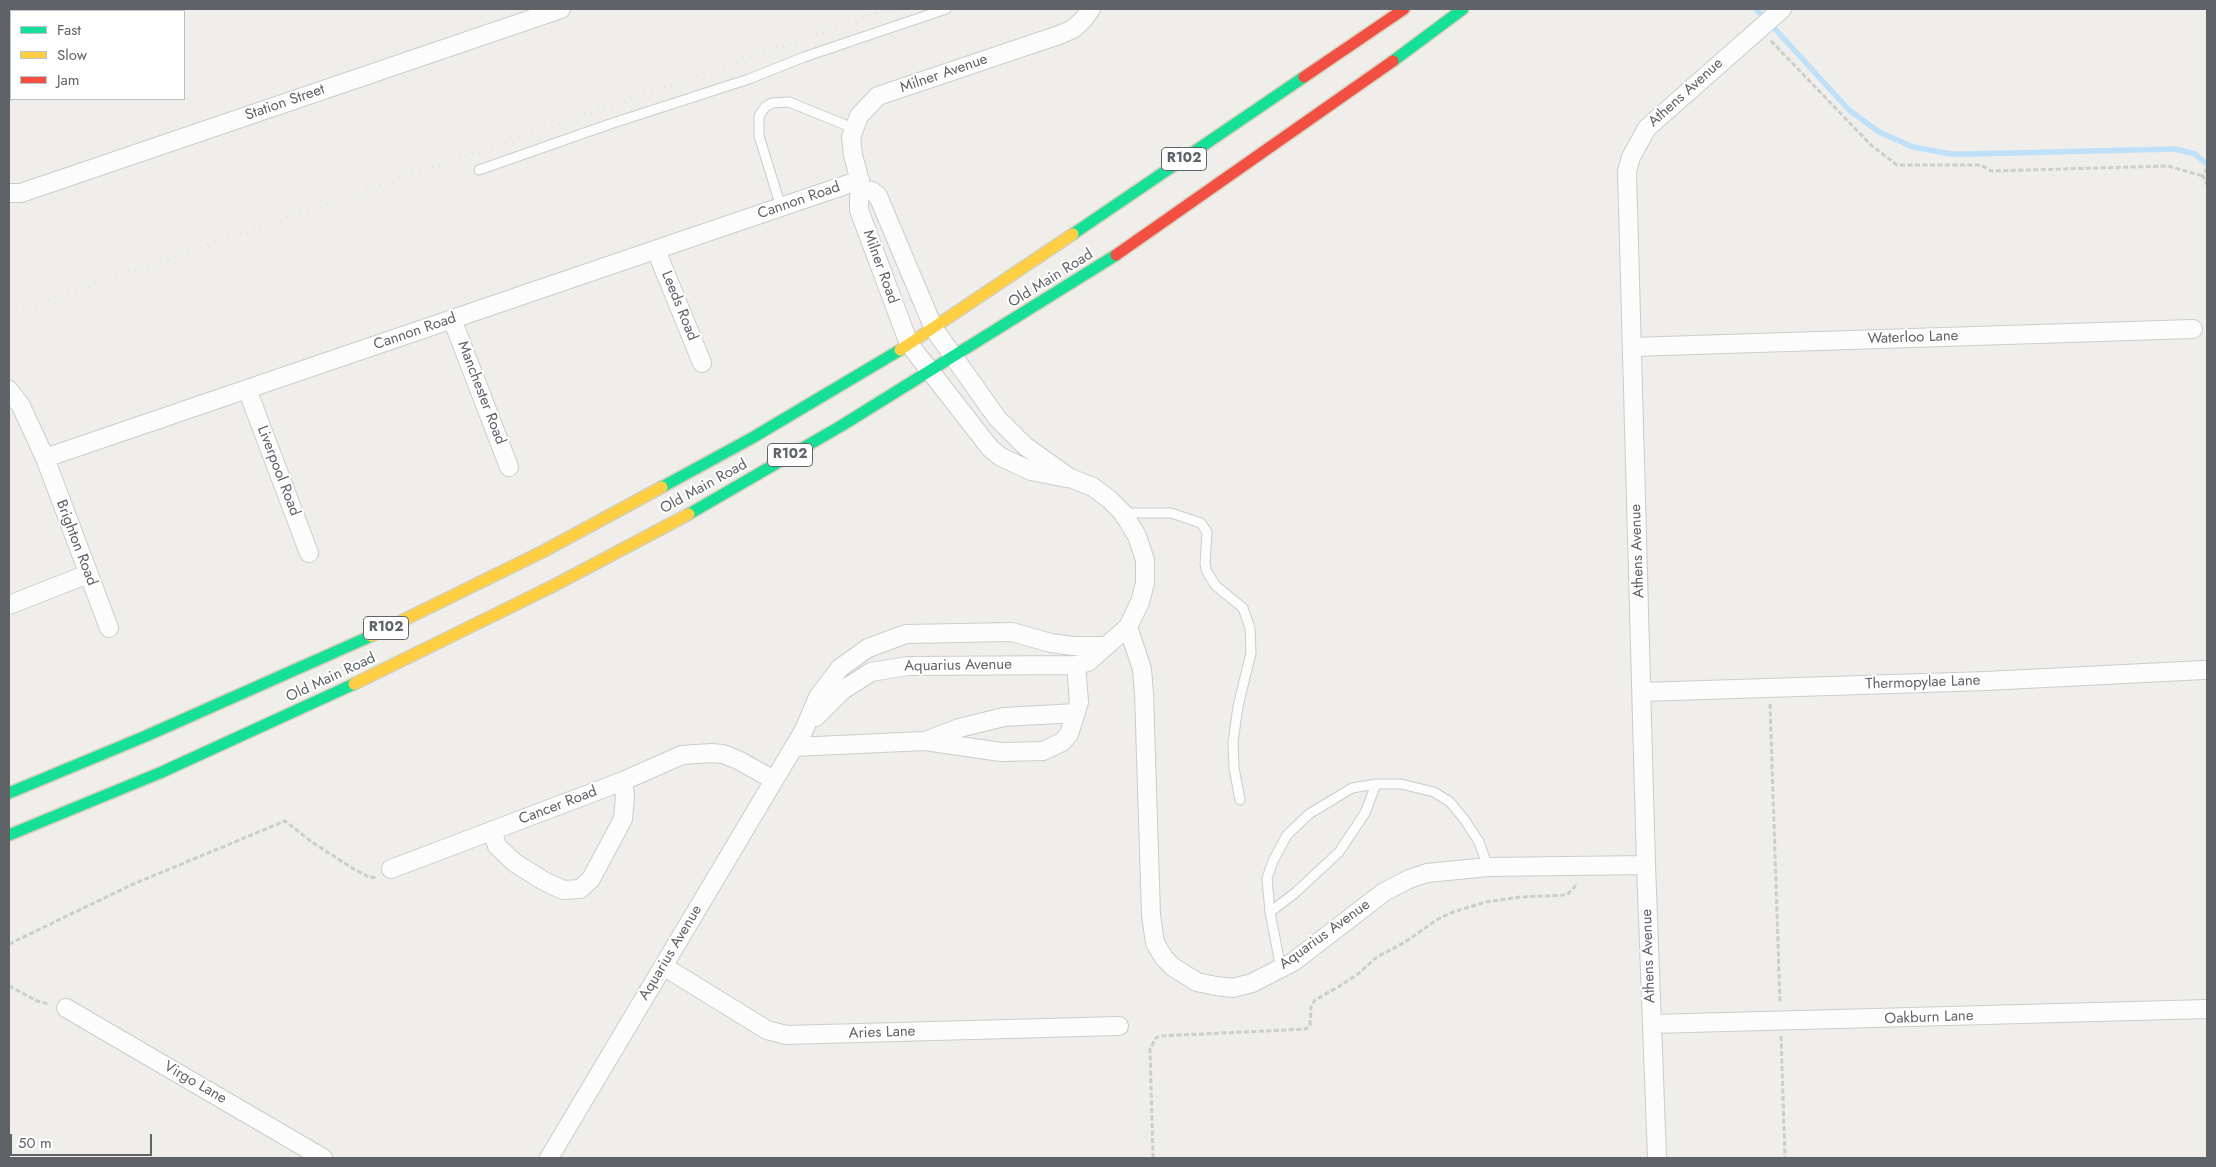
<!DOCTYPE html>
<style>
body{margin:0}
#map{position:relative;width:2216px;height:1167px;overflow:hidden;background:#efeeea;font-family:Jost,sans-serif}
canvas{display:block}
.frame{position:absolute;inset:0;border:10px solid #5f6368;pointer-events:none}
.legend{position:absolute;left:10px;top:10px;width:175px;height:90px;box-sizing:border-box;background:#fff;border:1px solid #bfc1c3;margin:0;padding:6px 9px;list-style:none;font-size:15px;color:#5f6368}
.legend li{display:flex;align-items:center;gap:10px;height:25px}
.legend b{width:25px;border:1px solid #bfc1c3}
.scale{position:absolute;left:10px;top:1134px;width:142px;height:22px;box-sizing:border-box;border:2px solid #5f6368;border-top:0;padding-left:6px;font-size:15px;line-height:18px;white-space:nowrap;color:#5f6368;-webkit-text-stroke:4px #fff;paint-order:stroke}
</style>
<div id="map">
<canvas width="2216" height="1167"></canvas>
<div class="frame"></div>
<ul class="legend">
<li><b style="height:6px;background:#16e098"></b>Fast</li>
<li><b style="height:6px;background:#ffcf43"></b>Slow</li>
<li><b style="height:6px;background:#f24e42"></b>Jam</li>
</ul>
<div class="scale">50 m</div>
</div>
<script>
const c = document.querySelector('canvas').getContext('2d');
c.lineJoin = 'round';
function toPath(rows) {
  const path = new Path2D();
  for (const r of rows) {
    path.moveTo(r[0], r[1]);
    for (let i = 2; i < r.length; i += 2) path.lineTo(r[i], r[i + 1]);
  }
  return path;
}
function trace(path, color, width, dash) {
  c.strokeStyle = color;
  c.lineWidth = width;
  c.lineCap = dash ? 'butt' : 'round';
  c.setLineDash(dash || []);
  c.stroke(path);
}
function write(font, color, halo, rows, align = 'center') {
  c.font = font + ' Jost,sans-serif';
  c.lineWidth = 4;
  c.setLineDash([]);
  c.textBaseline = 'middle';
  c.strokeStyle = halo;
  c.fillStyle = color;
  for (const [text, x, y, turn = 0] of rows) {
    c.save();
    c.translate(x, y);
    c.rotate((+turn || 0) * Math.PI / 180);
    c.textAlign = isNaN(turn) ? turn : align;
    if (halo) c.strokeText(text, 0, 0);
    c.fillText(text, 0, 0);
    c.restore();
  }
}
const stream = toPath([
 [1756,9,1760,13],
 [1776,30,1849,110,1879,132,1913,147,1951,154,1970,154,2175,149,2195,154,2207,164]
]);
const path = toPath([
 [1771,41,1871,145,1897,165,1981,165,1991,171,2168,166,2203,176],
 [2207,168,2203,176,2207,185],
 [1770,704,1780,1003],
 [9,944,131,885,285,821,312,842,352,868,369,877,377,878],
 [9,986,37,1001,49,1004],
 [1781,1036,1785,1158],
 [1153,1158,1150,1049,1156,1038,1160,1036,1306,1029,1310,1025,1311,1006,1315,1000,1338,987,1358,974,1377,957,1405,942,1438,919,1453,912,1486,902,1520,897,1567,895,1578,883]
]);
const lane = toPath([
 [479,170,610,124,749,79,804,57,946,9],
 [781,207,759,136,759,116,765,107,772,103,789,102,853,128],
 [1123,513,1171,513,1201,523,1207,532,1205,564,1207,572,1216,586,1243,608,1250,628,1251,653,1238,706,1233,742,1234,768,1240,800],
 [1270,912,1295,893,1339,852,1365,813,1376,784],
 [1281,969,1270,912,1267,878,1273,861,1287,835,1309,814,1352,788,1376,784,1401,784,1434,792,1450,802,1464,819,1479,842,1488,867]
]);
const street = toPath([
 [15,11,15,9],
 [9,32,11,31],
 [9,91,11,59],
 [862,189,872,191,878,196,934,329,997,418,1025,446,1070,478,1093,487,1109,499,1123,513,1137,536,1145,560,1145,583,1140,602,1128,627,1142,669,1144,693,1151,915,1155,943,1164,958,1173,967,1197,982,1216,986,1233,988,1252,983,1293,962,1384,892,1409,879,1427,873,1488,867,1646,865],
 [9,193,21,193,561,9],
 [656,250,702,363],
 [452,319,509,467],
 [1632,347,2193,329],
 [247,389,309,553],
 [9,390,21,406,45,458,109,628],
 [45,458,860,180],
 [1066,478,1031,471,1001,457,990,448,909,344,859,210,859,197,862,189,853,155,851,137,859,116,878,96,1059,35,1073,29,1083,20,1091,9],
 [9,605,88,574],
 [1642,692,1986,681,2204,670],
 [816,717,843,690,871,672,908,666,1076,665,1088,662,1128,627],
 [928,740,959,728,1004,717,1076,713],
 [794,747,925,741,1001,752,1043,751,1062,742,1069,734,1079,702,1076,665],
 [492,830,497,846,515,863,544,881,563,890,580,889,591,879,623,819,625,796,623,781],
 [391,869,623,781,682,755,711,753,723,754,738,760,774,780],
 [663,966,767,1030,786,1035,1119,1026],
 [66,1008,323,1158],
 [1652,1024,2207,1009],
 [549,1158,804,730,818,697,840,668,868,648,906,634,1012,632,1051,643,1073,646,1106,646],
 [1657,1158,1646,865,1627,171,1631,157,1647,128,1782,9]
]);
const fast = toPath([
 [1393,61,1463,9],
 [1073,234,1304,77],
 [662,487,752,438,900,350],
 [689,514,841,426,1116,255],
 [9,793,146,736,371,636],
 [9,835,162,772,354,684]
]);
const slow = toPath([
 [900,350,1073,234],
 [371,636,542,552,662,487],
 [354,684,553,586,689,514]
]);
const jam = toPath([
 [1304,77,1404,9],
 [1116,255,1393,61]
]);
const rail = toPath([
 [9,314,890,9]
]);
const shields = [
 [1184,159,45],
 [790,455,45],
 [386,628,45]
];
const shieldNames = [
 ["R102",1184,159],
 ["R102",790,455],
 ["R102",386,628]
];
const streetNames = [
 ["Milner Avenue",944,74,-19],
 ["Athens Avenue",1686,93,-42],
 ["Station Street",285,103,-19],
 ["Cannon Road",799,201,-19],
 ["Milner Road",880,267,70],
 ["Old Main Road",1051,279,-32],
 ["Leeds Road",679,306,68],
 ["Cannon Road",415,332,-19],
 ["Waterloo Lane",1913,338,-2],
 ["Manchester Road",481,393,69],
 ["Liverpool Road",278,471,69],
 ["Old Main Road",704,487,-29],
 ["Brighton Road",76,543,69],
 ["Athens Avenue",1638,551,-92],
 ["Aquarius Avenue",958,666,-1],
 ["Old Main Road",331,678,-25],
 ["Thermopylae Lane",1923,683,-2],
 ["Cancer Road",558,806,-21],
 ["Aquarius Avenue",1325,935,-36],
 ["Aquarius Avenue",671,953,-59],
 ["Athens Avenue",1649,956,-92],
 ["Oakburn Lane",1929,1018,-2],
 ["Aries Lane",882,1033,-2],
 ["Virgo Lane",195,1083,30]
];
trace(stream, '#bfe0f9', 5.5);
trace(lane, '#cbcccc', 11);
trace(street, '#cbcccc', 20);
trace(fast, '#d7ceb8', 14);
trace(slow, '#d7ceb8', 14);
trace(jam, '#d7ceb8', 14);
trace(path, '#cacfcc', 3, [5, 2.5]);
trace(lane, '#fdfcfc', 9);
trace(street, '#fdfcfc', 18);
trace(fast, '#16e098', 11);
trace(slow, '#ffcf43', 11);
trace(jam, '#f24e42', 11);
trace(rail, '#e4e4e4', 4, [1, 6]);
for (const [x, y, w] of shields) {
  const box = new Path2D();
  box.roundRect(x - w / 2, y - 11.5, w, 23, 4);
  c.fillStyle = '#fff';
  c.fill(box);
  trace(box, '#5f6368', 1);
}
write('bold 14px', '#5f6368', null, shieldNames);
write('15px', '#5f6368', '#fff', streetNames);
</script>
